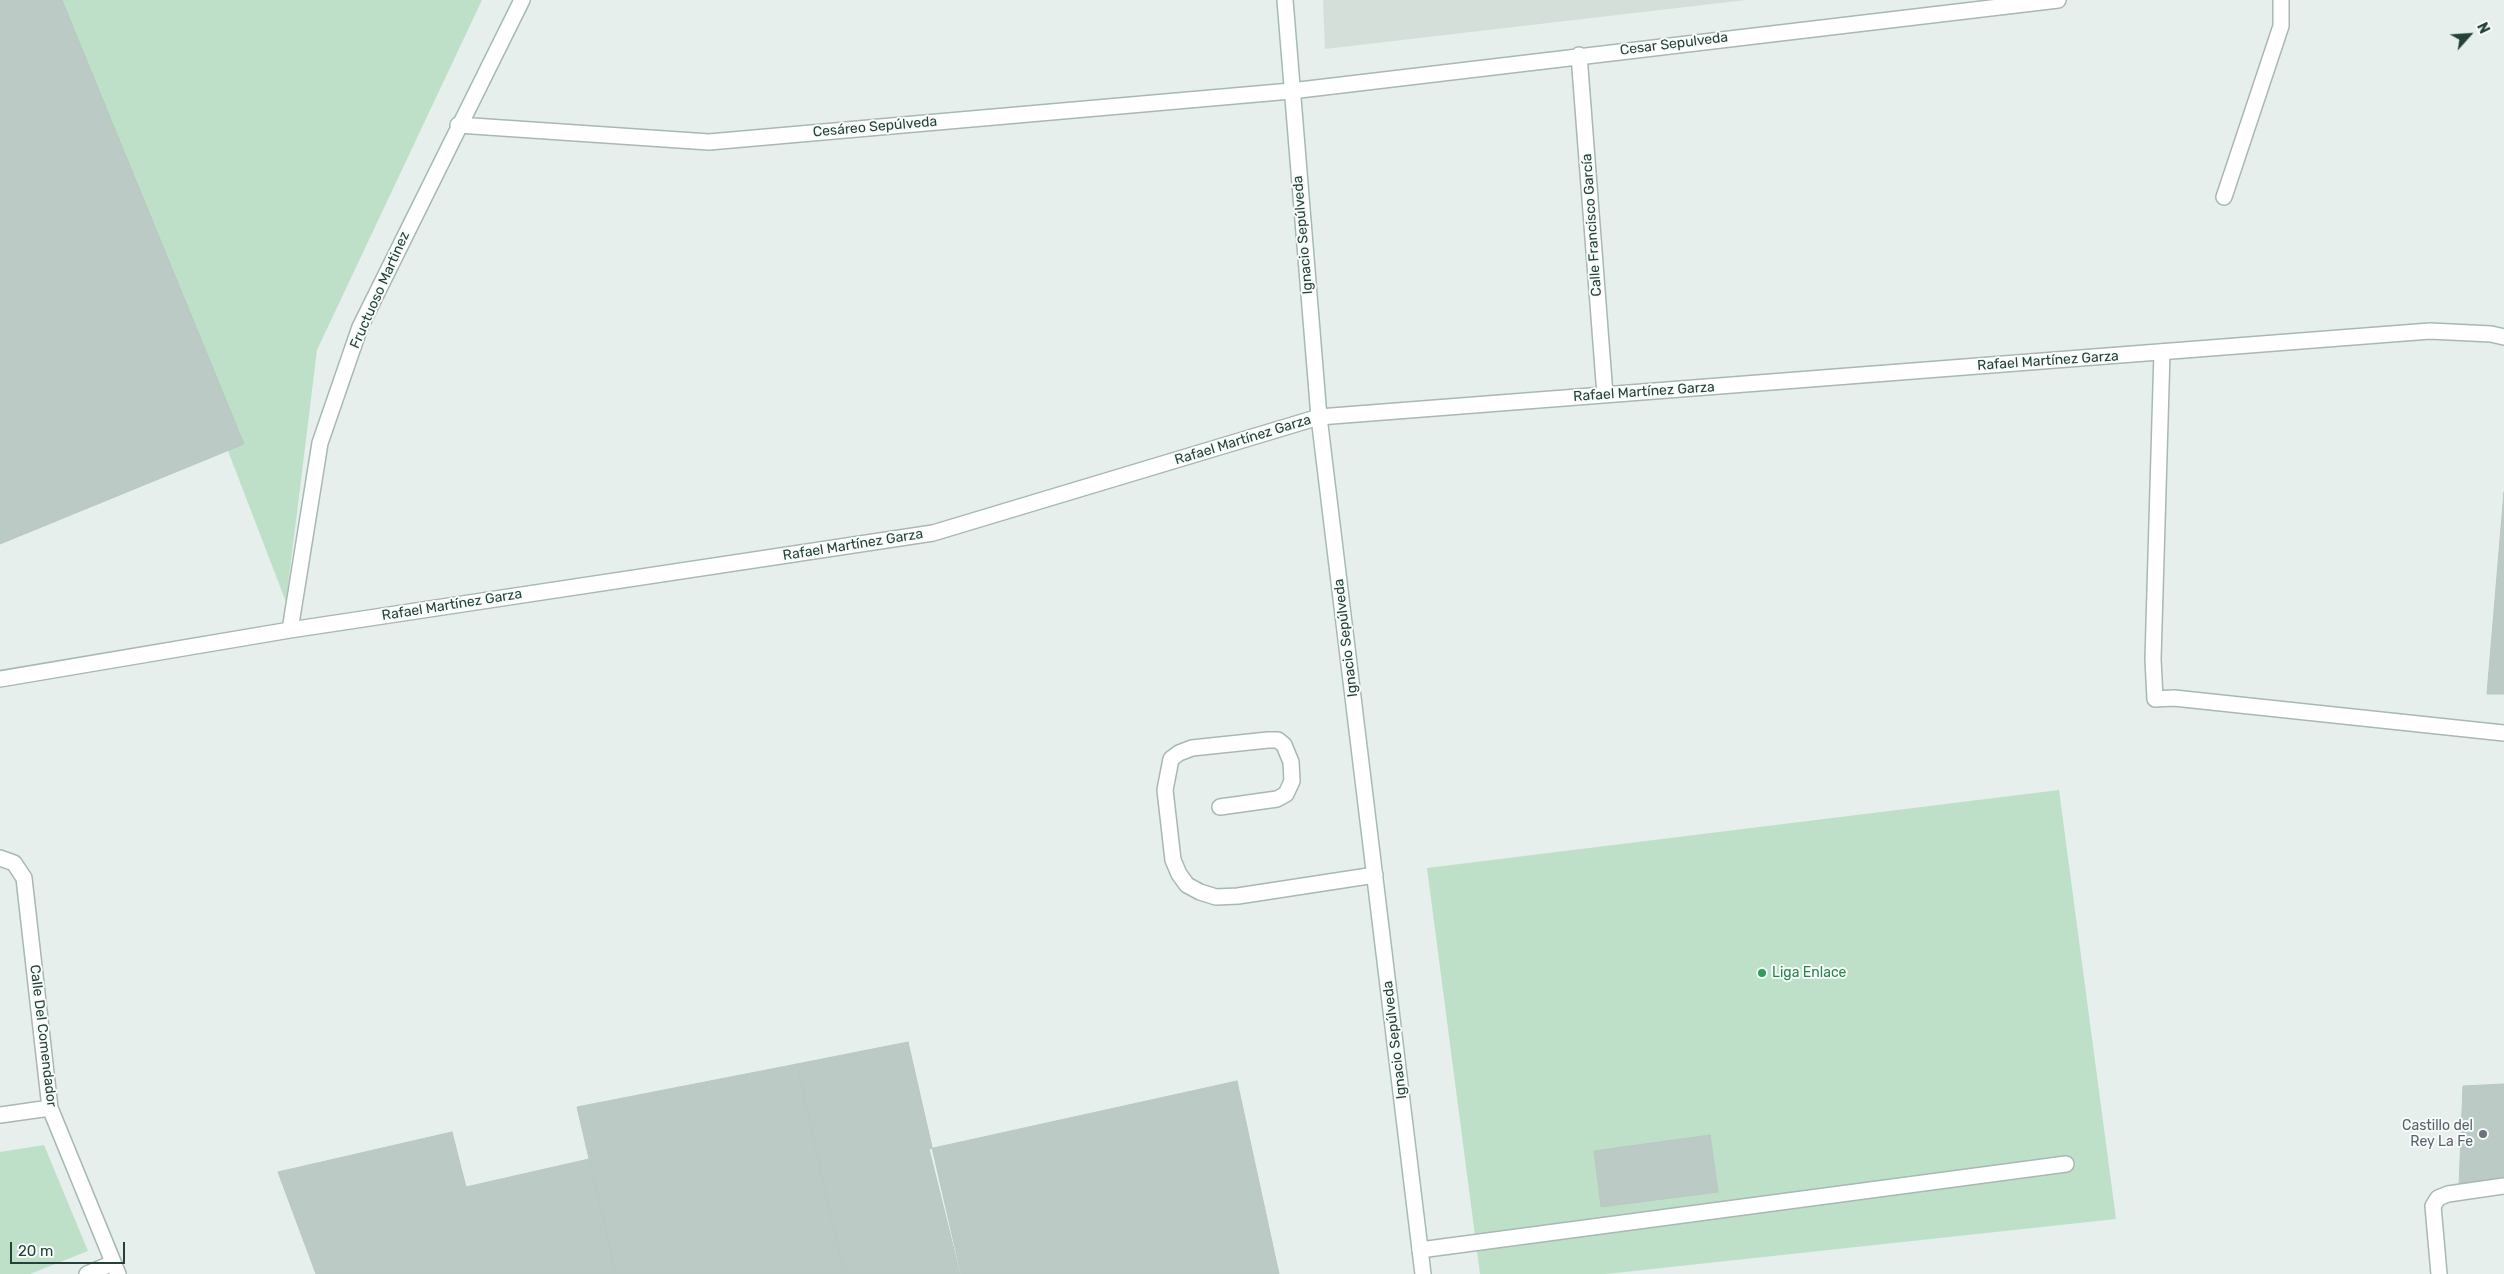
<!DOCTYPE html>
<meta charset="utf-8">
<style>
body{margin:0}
#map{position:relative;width:2504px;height:1274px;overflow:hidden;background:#e6efeb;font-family:Rubik,sans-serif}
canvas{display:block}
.north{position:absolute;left:2444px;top:10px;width:50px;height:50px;-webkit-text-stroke:4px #f7fbf9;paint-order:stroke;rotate:64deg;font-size:14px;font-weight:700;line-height:20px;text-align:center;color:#24423a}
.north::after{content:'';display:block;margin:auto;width:18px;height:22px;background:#24423a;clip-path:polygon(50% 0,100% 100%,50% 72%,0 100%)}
.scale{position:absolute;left:10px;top:1242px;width:115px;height:22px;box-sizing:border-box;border:2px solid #24423a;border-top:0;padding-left:6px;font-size:15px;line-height:18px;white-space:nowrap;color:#24423a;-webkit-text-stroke:4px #f7fbf9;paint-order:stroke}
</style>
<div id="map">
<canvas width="2504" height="1274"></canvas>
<div class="north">N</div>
<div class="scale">20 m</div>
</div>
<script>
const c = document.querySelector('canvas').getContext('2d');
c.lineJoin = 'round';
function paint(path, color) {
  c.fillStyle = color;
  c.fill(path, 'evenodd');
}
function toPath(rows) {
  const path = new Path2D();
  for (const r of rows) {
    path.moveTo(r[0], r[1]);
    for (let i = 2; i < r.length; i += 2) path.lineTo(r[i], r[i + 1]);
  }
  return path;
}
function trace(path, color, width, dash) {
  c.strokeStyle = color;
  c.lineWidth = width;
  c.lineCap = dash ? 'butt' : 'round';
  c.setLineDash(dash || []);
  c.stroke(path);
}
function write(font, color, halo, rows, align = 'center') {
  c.font = font + ' Rubik,sans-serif';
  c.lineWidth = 4;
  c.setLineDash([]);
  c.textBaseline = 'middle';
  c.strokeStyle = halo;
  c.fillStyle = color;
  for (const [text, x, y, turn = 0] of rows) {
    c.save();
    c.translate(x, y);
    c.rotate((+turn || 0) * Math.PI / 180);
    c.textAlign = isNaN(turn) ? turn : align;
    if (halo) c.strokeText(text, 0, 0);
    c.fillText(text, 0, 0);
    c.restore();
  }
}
const built = toPath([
 [1323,0,1746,0,1325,49]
]);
const green = toPath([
 [55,0,482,0,317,350,286,602],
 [2059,790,2116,1219,1606,1274,1480,1274,1427,868],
 [44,1145,88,1251,30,1274,0,1274,0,1152]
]);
const building = toPath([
 [0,0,62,0,244,444,0,544,0,0],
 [2504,492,2504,694,2487,694,2504,492],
 [908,1042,961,1274,844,1274,797,1064,908,1042],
 [797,1064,844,1274,616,1274,577,1107,797,1064],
 [1237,1081,1279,1274,960,1274,929,1149,1237,1081],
 [2504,1084,2504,1182,2459,1187,2463,1086,2504,1084],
 [452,1132,466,1187,589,1159,616,1274,316,1274,278,1172,452,1132],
 [1710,1135,1718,1192,1601,1207,1594,1151,1710,1135]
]);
const service = toPath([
 [2224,197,2281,26,2281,0],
 [2162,352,2153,659,2155,699,2174,698,2504,733],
 [1220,807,1277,799,1286,794,1292,781,1291,762,1284,745,1278,740,1268,740,1192,748,1179,753,1171,759,1165,790,1173,860,1179,874,1187,885,1200,892,1216,897,1238,896,1375,875],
 [1420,1250,2066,1164],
 [2439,1274,2433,1206,2438,1198,2448,1194,2504,1186]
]);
const minor = toPath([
 [1579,55,1605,395],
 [458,125,709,142,1291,91,2058,0],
 [290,630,320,443,360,327,522,0],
 [0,679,290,630,933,533,1319,417,2430,331,2491,334,2504,337],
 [0,858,14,863,24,878,50,1108,118,1274],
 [0,1115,50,1108],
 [87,1274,113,1263]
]);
const secondary = toPath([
 [1285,0,1319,417,1423,1274]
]);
const markers = [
 [1762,973,5,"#2e9e5b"],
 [2483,1134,5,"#6b7280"]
];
const streetNames = [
 ["Cesar Sepulveda",1674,44,-7],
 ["Cesáreo Sepúlveda",875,127,-5],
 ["Calle Francisco García",1592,225,-94],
 ["Ignacio Sepúlveda",1303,235,-95],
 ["Fructuoso Martinez",380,290,-66],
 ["Rafael Martínez Garza",2048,361,-4],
 ["Rafael Martínez Garza",1644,392,-4],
 ["Rafael Martínez Garza",1243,440,-17],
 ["Rafael Martínez Garza",853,545,-9],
 ["Rafael Martínez Garza",452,605,-9],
 ["Ignacio Sepúlveda",1346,638,-97],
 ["Calle Del Comendador",43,1036,83],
 ["Ignacio Sepúlveda",1395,1040,-97]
];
const leisureNames = [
 ["Liga Enlace",1772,973]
];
const worshipNames = [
 ["Castillo del",2473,1126],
 ["Rey La Fe",2473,1142]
];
paint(built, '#d4dfda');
paint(green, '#bfe0c8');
paint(building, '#bbcac4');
trace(building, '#b8c9c2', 1);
trace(service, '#a8b8b2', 18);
trace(minor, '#a8b8b2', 18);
trace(secondary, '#a4bbb3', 18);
trace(service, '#fff', 15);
trace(minor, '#fff', 15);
trace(secondary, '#fff', 15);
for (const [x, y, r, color] of markers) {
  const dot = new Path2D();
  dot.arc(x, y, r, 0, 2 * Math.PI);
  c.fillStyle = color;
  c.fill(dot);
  trace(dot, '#f7fbf9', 2);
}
write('14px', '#24423a', '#f7fbf9', streetNames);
write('14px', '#27864d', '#f7fbf9', leisureNames, 'left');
write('14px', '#5b616d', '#f7fbf9', worshipNames, 'right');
</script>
